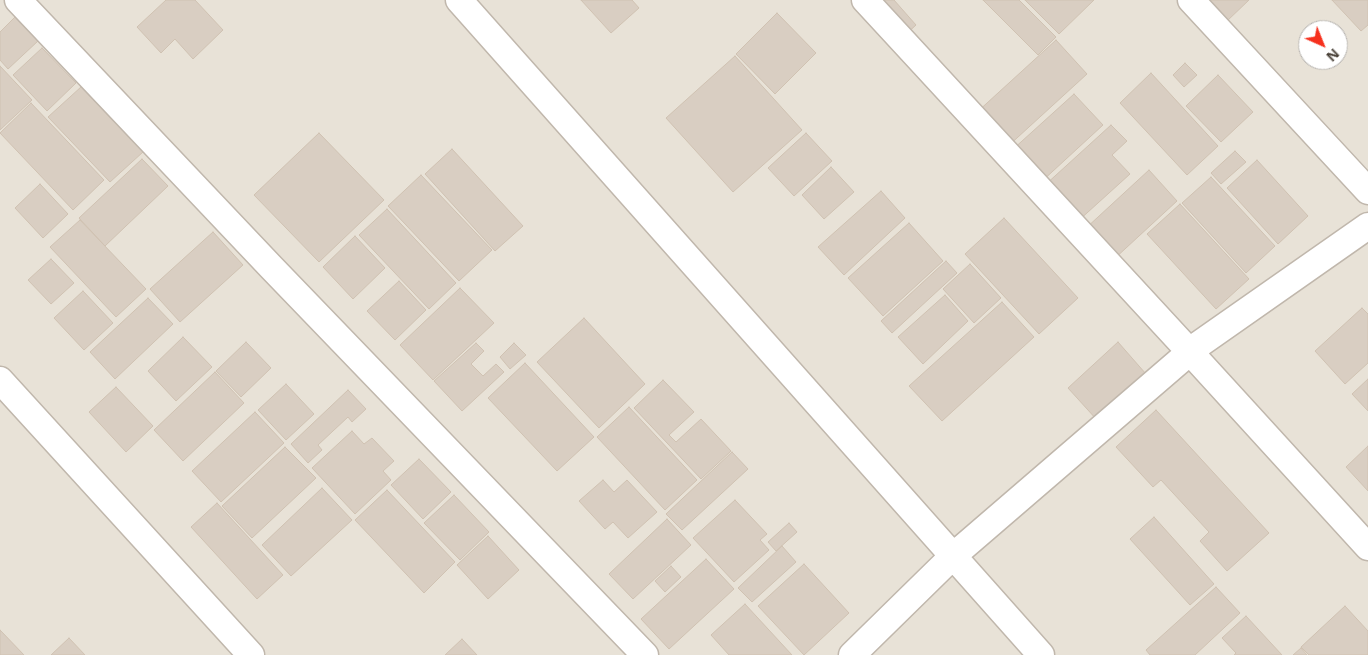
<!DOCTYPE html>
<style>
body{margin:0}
#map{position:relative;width:1368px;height:655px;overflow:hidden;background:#f4f0e9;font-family:"Open Sans",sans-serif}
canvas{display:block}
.north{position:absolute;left:1298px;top:20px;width:50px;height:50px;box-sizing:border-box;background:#fff;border:1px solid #b6b3af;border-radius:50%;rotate:136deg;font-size:14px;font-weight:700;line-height:20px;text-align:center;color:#484037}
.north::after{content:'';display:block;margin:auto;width:18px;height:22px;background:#f6311e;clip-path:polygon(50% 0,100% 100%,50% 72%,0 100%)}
</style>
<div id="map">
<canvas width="1368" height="655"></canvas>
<div class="north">N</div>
</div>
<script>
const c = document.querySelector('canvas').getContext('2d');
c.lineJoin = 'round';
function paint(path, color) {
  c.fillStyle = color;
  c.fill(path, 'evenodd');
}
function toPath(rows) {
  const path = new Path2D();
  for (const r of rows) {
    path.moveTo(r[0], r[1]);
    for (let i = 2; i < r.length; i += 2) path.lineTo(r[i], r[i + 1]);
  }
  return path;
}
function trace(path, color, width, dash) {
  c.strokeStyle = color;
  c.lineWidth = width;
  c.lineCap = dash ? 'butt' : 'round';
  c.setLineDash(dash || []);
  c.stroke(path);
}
const residential = toPath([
 [0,0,1368,0,1368,655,0,655],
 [1308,30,1338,30,1338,60,1308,60]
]);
const building = toPath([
 [166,0,195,0,223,30,193,59,175,39,161,53,137,27,166,0],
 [581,0,632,0,639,8,611,33,581,0],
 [880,0,894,0,916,25,903,37,880,0],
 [983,0,1019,0,1056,37,1038,55,983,0],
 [1025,0,1094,0,1059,34,1025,0],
 [1208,0,1249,0,1227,21,1208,0],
 [1332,0,1368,0,1368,25,1361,31,1332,0],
 [777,13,816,53,775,94,736,54,777,13],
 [15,17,38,41,8,69,0,60,0,32,15,17],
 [1056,40,1087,74,1006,148,975,114,1056,40],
 [42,48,76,83,47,111,13,75,42,48],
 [735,56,802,130,733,192,666,118,735,56],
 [1185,63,1197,75,1184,87,1173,75,1185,63],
 [0,66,32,100,0,130,0,66],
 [1151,73,1218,146,1187,175,1120,103,1151,73],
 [1218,75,1253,112,1221,142,1186,106,1218,75],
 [81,87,143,152,110,182,48,117,81,87],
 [1074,94,1103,125,1040,183,1011,151,1074,94],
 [31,103,104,180,73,210,0,133,31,103],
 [1111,125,1127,141,1112,155,1130,174,1077,222,1044,186,1111,125],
 [319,133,384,200,319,262,254,195,319,133],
 [806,133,832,161,794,196,768,168,806,133],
 [452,149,523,226,495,251,425,174,452,149],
 [1235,151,1246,162,1221,184,1211,173,1235,151],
 [142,159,168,186,105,246,79,218,142,159],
 [1257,160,1308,216,1278,244,1227,188,1257,160],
 [831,167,854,192,824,219,802,195,831,167],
 [1149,170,1177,201,1113,260,1085,229,1149,170],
 [421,175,492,250,459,281,388,206,421,175],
 [1211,177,1275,246,1246,273,1182,203,1211,177],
 [40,184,68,214,43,238,15,208,40,184],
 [881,191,905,218,844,275,818,247,881,191],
 [1180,204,1249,279,1216,309,1147,234,1180,204],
 [387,209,456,283,429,309,359,235,387,209],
 [1004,218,1078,298,1039,334,965,254,1004,218],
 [80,220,146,289,116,317,50,247,80,220],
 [909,223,943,261,883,316,848,278,909,223],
 [213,232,243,265,180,322,150,289,213,232],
 [355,236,385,268,353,299,323,267,355,236],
 [51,259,74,283,51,304,28,280,51,259],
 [946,261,957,273,892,333,881,321,946,261],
 [970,264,1001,298,974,323,943,289,970,264],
 [399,281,426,310,395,340,367,311,399,281],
 [460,288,494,323,433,380,400,345,460,288],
 [83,291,113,323,84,350,54,318,83,291],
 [945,295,968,321,923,364,898,337,945,295],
 [148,298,173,324,115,379,90,352,148,298],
 [1002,302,1034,337,942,421,909,386,1002,302],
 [1362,308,1368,314,1368,363,1345,384,1315,351,1362,308],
 [584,318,645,384,599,428,537,362,584,318],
 [183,337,212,367,176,401,148,371,183,337],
 [246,342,271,368,241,397,216,371,246,342],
 [1118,342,1146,374,1097,420,1068,388,1118,342],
 [476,343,484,351,471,364,483,376,496,364,504,372,462,411,434,381,476,343],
 [514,343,526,355,510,369,500,357,514,343],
 [525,363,594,437,557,471,488,398,525,363],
 [215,372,244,403,183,461,154,430,215,372],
 [1368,379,1368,411,1352,394,1368,379],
 [663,380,694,412,669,435,676,442,701,419,731,451,701,479,634,408,663,380],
 [286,384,314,414,286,440,258,410,286,384],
 [116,387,153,426,126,452,89,412,116,387],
 [348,390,366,409,352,422,348,417,318,445,322,450,308,463,291,444,348,390],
 [629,407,697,480,665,510,597,437,629,407],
 [1156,410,1269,533,1227,571,1200,541,1209,532,1161,480,1153,487,1116,447,1156,410],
 [255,412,284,443,221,502,192,471,255,412],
 [352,431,364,444,372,438,394,461,383,471,391,480,355,514,312,468,352,431],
 [1368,446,1368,491,1346,467,1368,446],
 [285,447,316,478,252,538,222,506,285,447],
 [732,452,748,469,682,530,666,514,732,452],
 [419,459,451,492,423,519,391,485,419,459],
 [603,480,614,492,627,480,657,512,628,538,613,522,605,529,579,501,603,480],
 [322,488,352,520,291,576,262,545,322,488],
 [387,490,455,562,424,593,355,520,387,490],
 [454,495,489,532,460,560,424,523,454,495],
 [735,500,767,534,760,540,769,550,734,582,693,538,735,500],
 [217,503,283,575,257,599,191,527,217,503],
 [1154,517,1214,584,1190,605,1130,539,1154,517],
 [667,519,691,545,633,599,609,574,667,519],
 [789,523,797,532,776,551,768,542,789,523],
 [488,536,519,570,488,599,457,565,488,536],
 [782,546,796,562,752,602,738,588,782,546],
 [706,559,734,589,669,649,641,619,706,559],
 [804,564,849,613,804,655,758,606,804,564],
 [671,566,681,577,665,592,655,581,671,566],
 [1216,587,1240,613,1195,655,1150,655,1146,650,1216,587],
 [745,604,792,655,729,655,711,635,745,604],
 [1345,606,1368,631,1368,655,1309,655,1301,647,1345,606],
 [1246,616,1282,655,1234,655,1236,653,1222,638,1246,616],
 [0,630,24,655,0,655,0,630],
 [69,638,85,655,51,655,69,638],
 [462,639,477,655,445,655,462,639],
 [1301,648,1307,655,1293,655,1301,648]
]);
const street = toPath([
 [18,0,271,267,645,655],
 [459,0,1041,655],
 [865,0,1190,352,1368,547],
 [1191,0,1368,191],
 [0,380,251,655],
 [852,655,953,556,1198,345,1368,226]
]);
paint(residential, '#e8e2d7');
paint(building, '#d9cec2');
trace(building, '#d0c2b2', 1);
trace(street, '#c0b7ac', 29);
trace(street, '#fff', 26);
</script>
